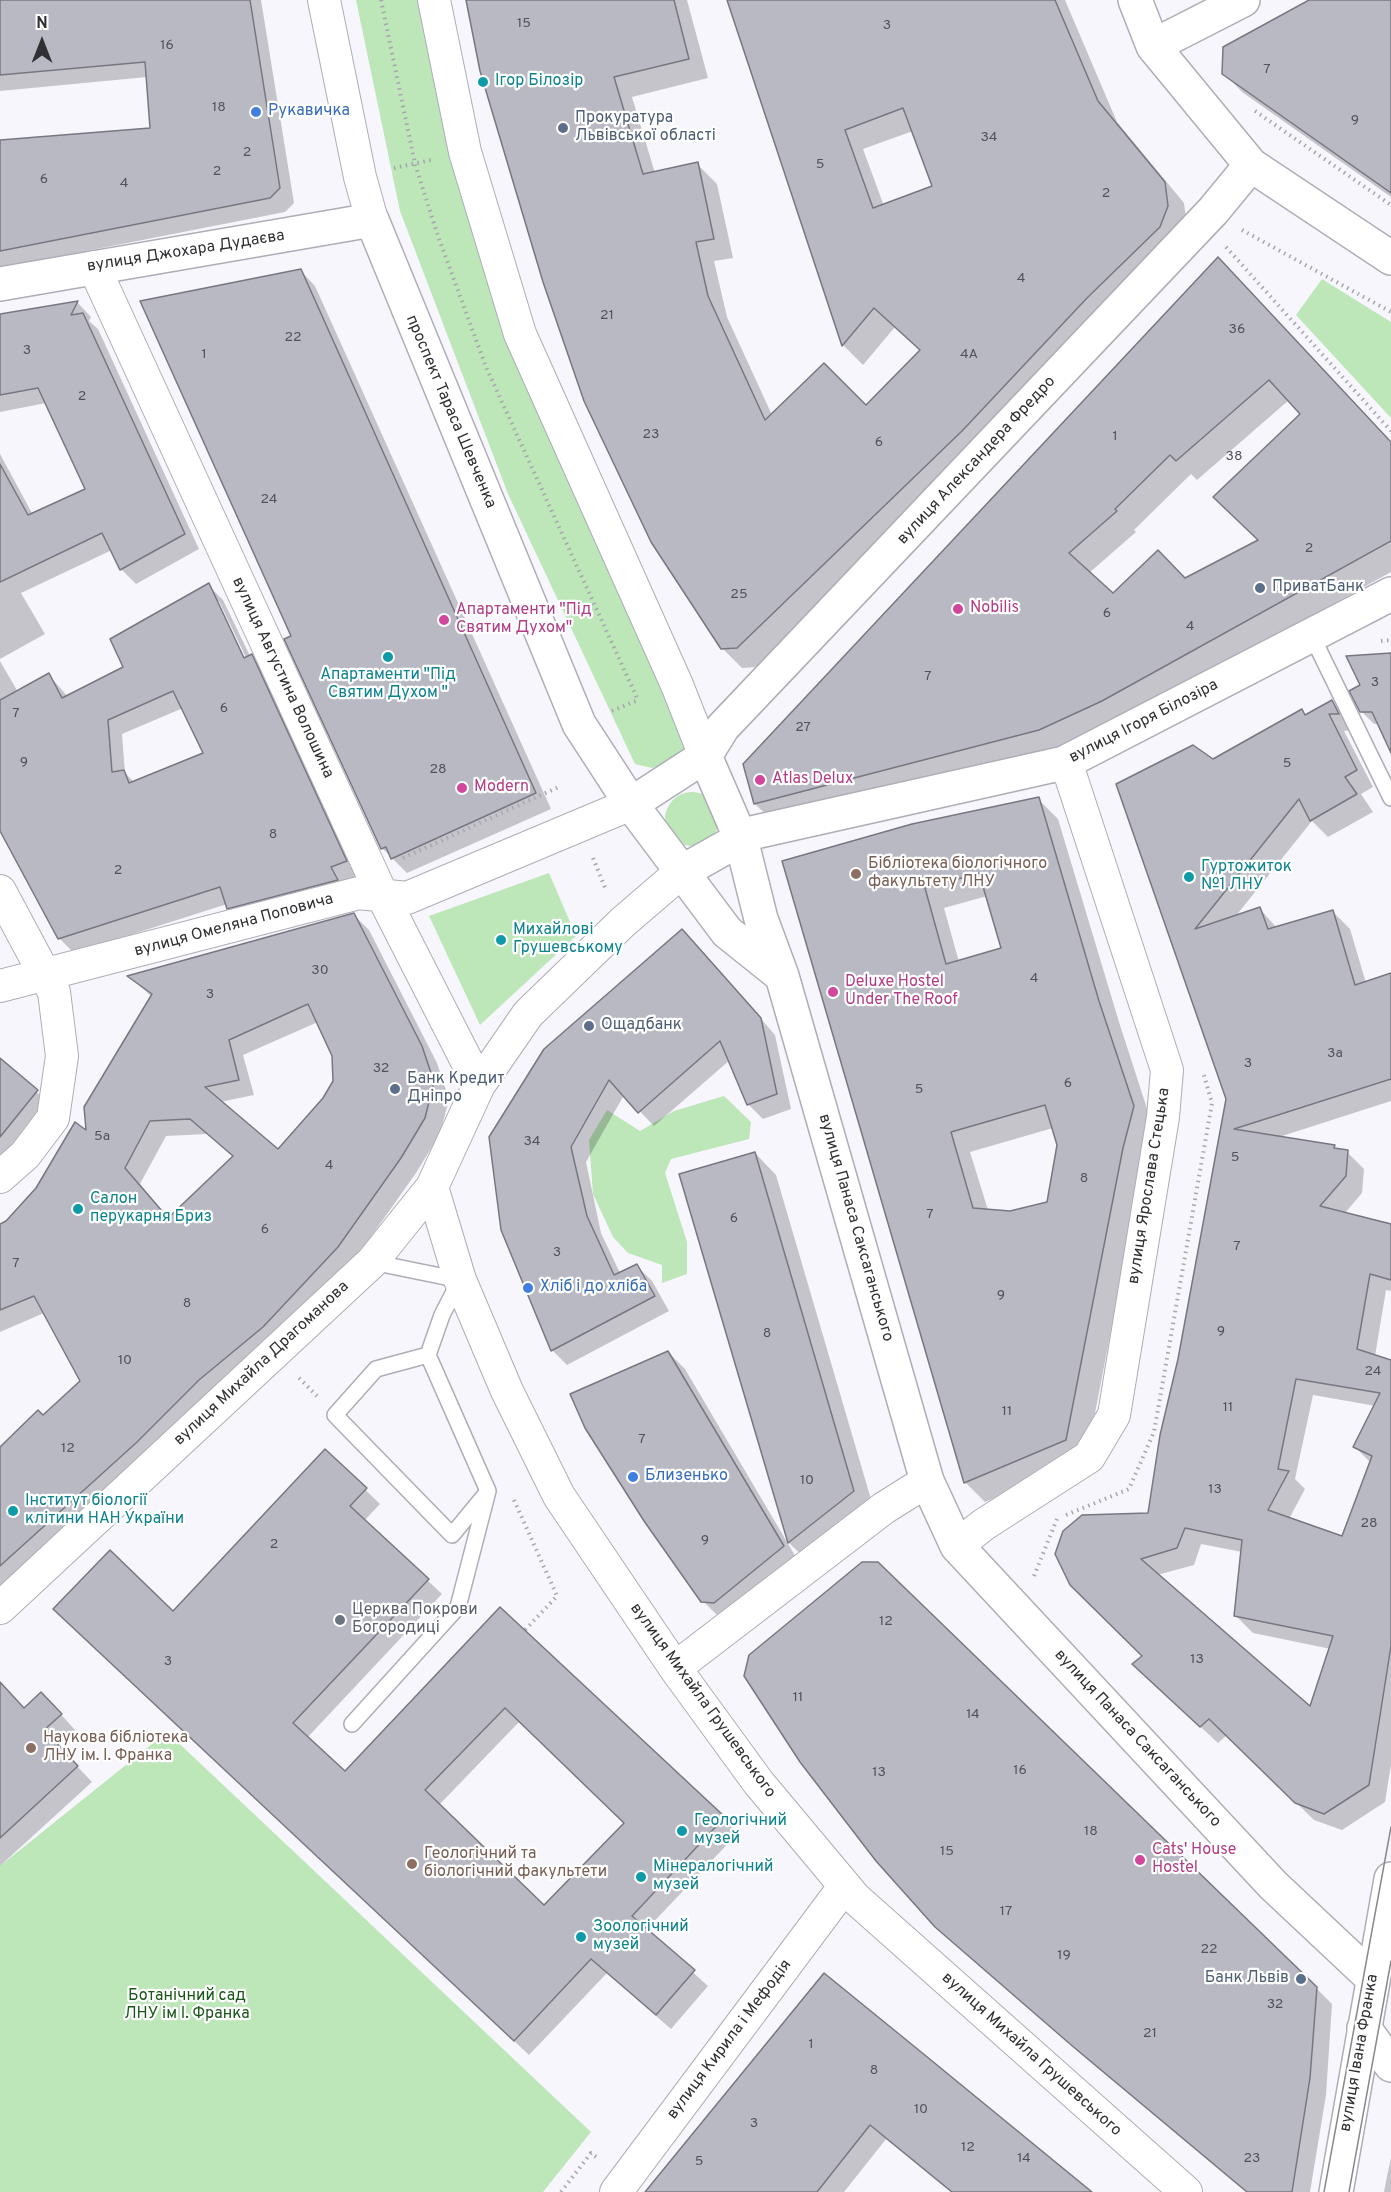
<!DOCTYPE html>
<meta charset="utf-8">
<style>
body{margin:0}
#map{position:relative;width:1391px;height:2192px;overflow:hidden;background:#f7f6fd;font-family:Overpass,sans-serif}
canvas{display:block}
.north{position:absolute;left:12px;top:12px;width:60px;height:60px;-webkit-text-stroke:4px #fff;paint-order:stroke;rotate:0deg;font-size:16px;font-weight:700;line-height:24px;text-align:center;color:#303034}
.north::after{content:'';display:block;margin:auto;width:21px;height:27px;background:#303034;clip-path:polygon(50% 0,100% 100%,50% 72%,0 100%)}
</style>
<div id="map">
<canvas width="1391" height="2192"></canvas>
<div class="north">N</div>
</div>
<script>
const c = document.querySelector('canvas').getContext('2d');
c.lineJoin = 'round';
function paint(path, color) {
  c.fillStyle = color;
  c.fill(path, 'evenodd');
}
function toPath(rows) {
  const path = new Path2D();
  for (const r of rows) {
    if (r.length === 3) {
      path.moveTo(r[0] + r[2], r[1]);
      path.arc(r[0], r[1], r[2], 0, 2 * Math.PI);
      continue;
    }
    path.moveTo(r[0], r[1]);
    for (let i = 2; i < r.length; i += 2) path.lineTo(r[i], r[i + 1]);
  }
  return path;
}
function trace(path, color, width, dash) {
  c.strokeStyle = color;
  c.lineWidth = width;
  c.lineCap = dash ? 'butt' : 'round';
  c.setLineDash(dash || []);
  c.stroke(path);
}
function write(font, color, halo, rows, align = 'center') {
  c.font = font + ' Overpass,sans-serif';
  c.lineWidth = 4.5;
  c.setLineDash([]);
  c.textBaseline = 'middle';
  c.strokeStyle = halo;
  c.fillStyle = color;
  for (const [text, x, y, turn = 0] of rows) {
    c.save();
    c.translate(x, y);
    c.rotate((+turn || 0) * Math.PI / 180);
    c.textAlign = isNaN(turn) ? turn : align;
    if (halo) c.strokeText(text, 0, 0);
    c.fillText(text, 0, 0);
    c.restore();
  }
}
const green = toPath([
 [356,0,425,0,456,154,687,740,684,754,667,763,652,768,635,764,508,494,400,211],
 [1322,279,1391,322,1391,418,1296,315],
 [692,819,27],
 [549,873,576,936,480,1025,429,916],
 [724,1096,751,1122,749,1139,671,1159,665,1173,687,1242,687,1274,662,1283,662,1265,628,1253,613,1237,593,1194,589,1140,607,1110,640,1131,674,1111],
 [167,1732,591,2132,543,2192,0,2192,0,1866]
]);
const shadow = toPath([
 [0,0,261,0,294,203,285,212,0,268,0,141,152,130,147,77,0,91],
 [467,0,687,0,708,78,632,97,655,173,697,164,717,184,733,258,714,261,727,317,772,415,866,407,921,351,895,327,863,365,844,346,729,0,1065,0,1117,122,1184,203,1187,226,757,667,742,668,722,648],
 [913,131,934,187,884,206,863,149],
 [1311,0,1391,0,1391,197,1242,92,1224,73],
 [1219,259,1391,443,1391,572,1122,721,1060,749,776,824,755,804],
 [1289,400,1302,414,1260,541,1185,579,1113,595,1089,573,1136,532,1134,530,1191,474,1197,480],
 [300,270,315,286,551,809,407,873,382,848,293,637],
 [77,302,91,317,89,321,98,329,199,549,136,584,121,569,112,550,21,593,45,634,0,659,0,454,33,515,87,490,46,403,0,412,0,315],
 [208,585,223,600,250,656,266,671,360,876,243,923,227,904,74,953,59,938,0,829,0,661,18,692,49,675,68,697,125,667],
 [216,601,219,601,249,664,246,665],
 [183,708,205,754,134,782,125,773,122,734],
 [1391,655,1391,723,1374,724,1361,711,1362,686],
 [1332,702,1349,719,1354,730,1344,731,1373,787,1361,794,1373,812,1328,837,1312,821,1235,917,1260,909,1277,928,1333,912,1350,929,1366,983,1391,975,1391,1101,1276,1138,1334,1147,1338,1150,1347,1152,1364,1169,1362,1193,1345,1213,1391,1223,1391,1291,1386,1290,1375,1356,1391,1361,1391,1765,1385,1802,1342,1830,1314,1820,1227,1735,1218,1743,1151,1681,1144,1656,1071,1584,1149,1514,1227,1099,1118,785,1213,760,1301,711,1307,716],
 [1313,1395,1376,1406,1355,1447,1371,1463,1342,1538,1289,1519,1305,1489,1295,1479],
 [1201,1544,1242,1552,1236,1616,1253,1633,1331,1649,1310,1709,1157,1575,1194,1565],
 [1038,799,1058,819,1119,1022,1153,1127,1142,1169,1086,1460,985,1502,965,1482,784,862],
 [987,896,1003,949,959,962,944,908],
 [1053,1128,1058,1145,1049,1203,1010,1212,988,1210,970,1152],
 [354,915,369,930,437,1063,449,1099,440,1134,416,1173,353,1262,0,1598,0,1458,86,1376,44,1313,0,1332,0,1225,7,1222,88,1134,152,997,130,977],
 [318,1022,333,1056,334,1082,324,1099,278,1151,220,1102,254,1095,243,1055],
 [207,1134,234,1157,169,1219,140,1184,166,1136],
 [697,945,775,1035,791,1109,763,1119,748,1104,730,1060,654,1126,624,1095,586,1162,601,1233,620,1273,637,1266,652,1281,669,1311,567,1365,552,1350,502,1230],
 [0,1060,52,1106,0,1169],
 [755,1153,776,1175,875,1513,811,1564,789,1543,681,1175],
 [668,1352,685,1369,800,1564,720,1618,703,1601],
 [325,1451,380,1504,364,1521,442,1594,307,1738,345,1773,500,1609,738,1833,646,1930,708,1986,671,2029,607,1973,529,2055,70,1623,173,1613],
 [520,1721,626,1823,544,1907,439,1805],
 [0,1684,25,1709,56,1709,75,1730,58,1746,92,1782,0,1866],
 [936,1926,1316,1988,1332,2004,1326,2095,1310,2192,1247,2192,1088,2060],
 [824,1975,1090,2192,951,2192,886,2139,844,2192,647,2192],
 [1391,2158,1391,2192,1384,2192,1387,2176]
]);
const building = toPath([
 [0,0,250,0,280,188,270,198,0,251,0,140,150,128,145,62,0,75,0,0],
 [466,0,674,0,689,59,614,77,643,174,698,162,714,239,696,242,708,296,765,420,824,363,866,405,920,350,874,308,842,346,727,0,1055,0,1098,101,1165,182,1168,206,1160,227,1087,298,962,431,737,648,721,649,651,542,584,401,543,282,480,71,466,0],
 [903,108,932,186,873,208,845,130,903,108],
 [1309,0,1391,0,1391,193,1222,74,1223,47,1309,0],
 [1218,257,1391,442,1391,541,1102,701,1039,730,754,804,743,764,1218,257],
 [1269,380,1300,414,1213,497,1258,540,1185,578,1158,550,1113,593,1069,553,1117,511,1115,509,1170,455,1176,461,1269,380],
 [301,269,536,793,391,859,386,847,381,849,284,639,291,636,140,301,301,269],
 [78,301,71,315,83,313,185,534,120,570,102,533,0,582,0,464,28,515,85,489,38,388,0,395,0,314,78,301],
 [209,583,244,658,252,654,347,861,331,867,338,880,227,909,220,887,58,939,0,831,0,700,49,673,62,698,123,667,110,639,209,583],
 [173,691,203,753,129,783,124,770,112,772,108,720,173,691],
 [1391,653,1391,753,1372,712,1360,712,1349,691,1360,685,1346,656,1391,653],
 [1332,700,1339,714,1329,714,1357,770,1345,777,1357,794,1310,821,1299,799,1195,929,1260,907,1268,929,1333,910,1355,985,1391,973,1391,1079,1234,1129,1335,1145,1334,1148,1348,1150,1346,1176,1320,1206,1391,1224,1391,1280,1370,1274,1357,1349,1391,1360,1391,1646,1369,1785,1324,1814,1295,1803,1209,1719,1200,1727,1132,1664,1142,1656,1070,1585,1055,1554,1063,1531,1082,1515,1148,1513,1160,1435,1178,1359,1226,1099,1116,784,1193,745,1213,759,1302,709,1305,715,1332,700],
 [1296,1379,1380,1393,1353,1447,1372,1456,1342,1536,1268,1510,1289,1471,1278,1469,1296,1379],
 [1185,1528,1242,1540,1234,1616,1333,1636,1310,1706,1141,1559,1177,1548,1185,1528],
 [1039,797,1099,1001,1134,1106,1123,1148,1066,1440,964,1483,782,861,912,824,1039,797],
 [979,873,1001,948,946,964,925,888,979,873],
 [1045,1105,1057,1145,1047,1202,1010,1211,973,1208,951,1132,1045,1105],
 [354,913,422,1046,434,1082,425,1118,401,1158,338,1247,263,1327,199,1380,136,1443,0,1566,0,1447,38,1410,43,1415,80,1381,34,1296,0,1310,0,1224,6,1221,36,1188,75,1122,86,1130,84,1107,152,994,127,976,354,913],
 [308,1004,332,1056,333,1081,323,1098,278,1149,205,1087,239,1080,229,1040,308,1004],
 [190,1119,233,1156,168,1218,125,1168,150,1121,190,1119],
 [682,929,761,1018,777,1094,747,1105,720,1041,638,1113,609,1080,571,1147,587,1216,614,1275,637,1264,655,1296,551,1351,501,1230,489,1137,544,1049,682,929],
 [0,1058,38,1090,0,1137,0,1058],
 [755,1152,854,1491,788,1543,679,1174,755,1152],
 [668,1351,784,1546,714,1603,701,1602,644,1521,585,1428,570,1394,668,1351],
 [325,1449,367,1488,350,1506,429,1579,293,1723,345,1771,500,1607,725,1817,632,1916,695,1970,656,2015,591,1959,514,2041,53,1609,110,1550,173,1611,325,1449],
 [505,1708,624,1823,544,1905,425,1790,505,1708],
 [862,1562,878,1562,1317,1987,1310,2078,1292,2192,1247,2192,1070,2044,935,1927,876,1861,800,1762,744,1676,749,1655,862,1562],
 [0,1682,24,1708,41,1692,62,1714,44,1730,78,1766,0,1838,0,1682],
 [824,1973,926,2056,1092,2192,952,2192,870,2125,817,2192,645,2192,824,1973]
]);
const path = toPath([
 [381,0,415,164,438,236,486,367,638,700],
 [1255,111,1391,205],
 [394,168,431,160],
 [1242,230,1391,312],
 [1226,247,1391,431],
 [1381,641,1391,640],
 [612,711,638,700],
 [403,858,561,786],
 [593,858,606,890],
 [299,1378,317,1396],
 [514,1500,557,1596,525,1630],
 [1066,1515,1129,1489,1154,1432,1212,1103,1203,1072],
 [1034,1576,1057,1519],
 [561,2192,591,2153,599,2159]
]);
const service = toPath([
 [1311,634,1391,798],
 [428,1355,376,1369,335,1415,452,1535,485,1495],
 [352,1724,458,1607,488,1491,428,1355,442,1315,460,1280,372,1262]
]);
const minor = toPath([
 [324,0,360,177,372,220],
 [434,0,465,152,520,334,677,685,705,756],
 [94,267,382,895,479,1085],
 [0,891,54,992,62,1056,53,1118,25,1155,0,1177],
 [0,986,359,893,407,898,631,804],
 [432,1187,460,1280,507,1391,559,1496,675,1668,758,1782,855,1898,1186,2192],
 [957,1546,983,1525,1089,1457,1114,1415,1163,1117,1167,1070,1071,777,1064,763],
 [0,1608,372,1262,432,1187,479,1085,528,1014,623,922,680,873],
 [675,1668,884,1508,927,1481],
 [616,2192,844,1887]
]);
const tertiary = toPath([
 [0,284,372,220,579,724,631,804,727,932,782,976],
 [705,756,741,839,761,919,782,976,927,1481,957,1546,1273,1885,1372,1978],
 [631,804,705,756,723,727,1213,211,1251,165],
 [680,873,751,833,1064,763,1391,594],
 [1364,2028,1391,2065]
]);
const secondary = toPath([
 [1135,0,1153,46,1251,165,1391,258],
 [1153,46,1243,0],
 [1336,2192,1391,1879]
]);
const tram = toPath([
 [1324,2192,1391,1827],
 [1349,2192,1391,1961]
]);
const markers = [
 [483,82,6,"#0f9aa8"],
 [256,112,6,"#3f7fe0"],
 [563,128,6,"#5c6f8a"],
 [1260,588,6,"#5c6f8a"],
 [958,609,6,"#d1479c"],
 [444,620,6,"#d1479c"],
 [388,657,6,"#0f9aa8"],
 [760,780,6,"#d1479c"],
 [462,788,6,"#d1479c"],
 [856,874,6,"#8d6e63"],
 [1189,877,6,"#0f9aa8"],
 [501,940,6,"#0f9aa8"],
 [833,992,6,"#d1479c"],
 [589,1026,6,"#5c6f8a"],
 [395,1089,6,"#5c6f8a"],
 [78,1209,6,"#0f9aa8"],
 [528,1288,6,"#3f7fe0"],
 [633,1477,6,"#3f7fe0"],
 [13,1511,6,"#0f9aa8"],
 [340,1620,6,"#6b7280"],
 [31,1748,6,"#8d6e63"],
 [682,1831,6,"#0f9aa8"],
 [1140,1860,6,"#d1479c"],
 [412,1864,6,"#8d6e63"],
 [641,1877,6,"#0f9aa8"],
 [581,1937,6,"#0f9aa8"],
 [1301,1979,6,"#5c6f8a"]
];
const numberNames = [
 ["15",524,24],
 ["3",887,26],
 ["16",167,46],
 ["7",1267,70],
 ["18",219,108],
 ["9",1355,121],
 ["34",989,138],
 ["2",247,153],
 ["5",820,165],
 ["2",217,172],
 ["6",44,180],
 ["4",124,184],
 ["2",1106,194],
 ["4",1021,279],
 ["21",607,316],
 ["36",1237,330],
 ["22",293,338],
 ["3",27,351],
 ["1",204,355],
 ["4А",969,355],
 ["2",82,397],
 ["23",651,435],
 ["1",1115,437],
 ["6",879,443],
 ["38",1234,457],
 ["24",269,500],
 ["2",1309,549],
 ["25",739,595],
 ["6",1107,614],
 ["4",1190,627],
 ["7",928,677],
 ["3",1375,683],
 ["6",224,709],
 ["7",16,714],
 ["27",803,728],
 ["9",24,763],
 ["5",1287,764],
 ["28",438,770],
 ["8",273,835],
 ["2",118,871],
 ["30",320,971],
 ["4",1034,979],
 ["3",210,995],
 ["3а",1335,1054],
 ["3",1248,1064],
 ["32",381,1069],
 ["6",1068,1084],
 ["5",919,1090],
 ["5а",102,1137],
 ["34",532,1142],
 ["5",1235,1158],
 ["4",329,1166],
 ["8",1084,1179],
 ["7",930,1215],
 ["6",734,1219],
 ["6",265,1230],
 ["7",1237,1247],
 ["3",557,1253],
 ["7",16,1264],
 ["9",1001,1296],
 ["8",187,1304],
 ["9",1221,1332],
 ["8",767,1334],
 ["10",125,1361],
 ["24",1373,1372],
 ["11",1228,1408],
 ["11",1007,1412],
 ["7",642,1440],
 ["12",68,1449],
 ["10",807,1481],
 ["13",1215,1490],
 ["28",1369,1524],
 ["9",705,1541],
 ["2",274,1545],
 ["12",886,1622],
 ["13",1197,1660],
 ["3",168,1662],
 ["11",798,1698],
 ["14",973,1715],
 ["16",1020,1771],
 ["13",879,1773],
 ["18",1091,1832],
 ["15",947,1852],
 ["17",1006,1912],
 ["22",1209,1950],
 ["19",1064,1956],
 ["32",1275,2005],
 ["21",1150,2034],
 ["1",811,2045],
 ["8",874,2071],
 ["10",921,2110],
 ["3",754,2124],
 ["12",968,2148],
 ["14",1024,2159],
 ["23",1252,2159],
 ["5",699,2162]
];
const cultureNames = [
 ["Ігор Білозір",495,82],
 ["Апартаменти \"Під",388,676,"center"],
 ["Святим Духом \"",388,694,"center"],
 ["Гуртожиток",1201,868],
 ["№1 ЛНУ",1201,886],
 ["Михайлові",513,931],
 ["Грушевському",513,949],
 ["Салон",90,1200],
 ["перукарня Бриз",90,1218],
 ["Інститут біології",25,1502],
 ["клітини НАН України",25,1520],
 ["Геологічний",694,1822],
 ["музей",694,1840],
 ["Мінералогічний",653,1868],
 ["музей",653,1886],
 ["Зоологічний",593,1928],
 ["музей",593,1946]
];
const shopNames = [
 ["Рукавичка",268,112],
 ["Хліб і до хліба",540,1288],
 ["Близенько",645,1477]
];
const serviceNames = [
 ["Прокуратура",575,119],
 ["Львівської області",575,137],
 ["ПриватБанк",1272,588],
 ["Ощадбанк",601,1026],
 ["Банк Кредит",407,1080],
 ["Дніпро",407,1098],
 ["Банк Львів",1289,1979,"right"]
];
const streetNames = [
 ["вулиця Джохара Дудаєва",186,252,-9],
 ["проспект Тараса Шевченка",450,412,67],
 ["вулиця Александера Фредро",977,461,-47],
 ["вулиця Августина Волошина",282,678,65],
 ["вулиця Ігоря Білозіра",1144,722,-27],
 ["вулиця Омеляна Поповича",234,926,-15],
 ["вулиця Ярослава Стецька",1150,1186,-81],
 ["вулиця Панаса Саксаганського",855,1228,74],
 ["вулиця Михайла Драгоманова",262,1364,-43],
 ["вулиця Михайла Грушевського",702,1701,54],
 ["вулиця Панаса Саксаганського",1137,1739,47],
 ["вулиця Кирила і Мефодія",730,2040,-53],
 ["вулиця Івана Франка",1360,2053,-80],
 ["вулиця Михайла Грушевського",1031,2055,42]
];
const hotelNames = [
 ["Nobilis",970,609],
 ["Апартаменти \"Під",456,611],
 ["Святим Духом\"",456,629],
 ["Atlas Delux",772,780],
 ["Modern",474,788],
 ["Deluxe Hostel",845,983],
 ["Under The Roof",845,1001],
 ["Cats' House",1152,1851],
 ["Hostel",1152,1869]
];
const educationNames = [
 ["Бібліотека біологічного",868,865],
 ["факультету ЛНУ",868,883],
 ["Наукова бібліотека",43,1739],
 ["ЛНУ ім. І. Франка",43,1757],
 ["Геологічний та",424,1855],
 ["біологічний факультети",424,1873]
];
const worshipNames = [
 ["Церква Покрови",352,1611],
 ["Богородиці",352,1629]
];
const parkNames = [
 ["Ботанічний сад",187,1997],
 ["ЛНУ ім І. Франка",187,2015]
];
paint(green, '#bde6b9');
paint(shadow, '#0003');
paint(building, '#b9b9c4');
trace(building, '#787781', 1.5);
trace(service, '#aeadb8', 18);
trace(minor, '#aeadb8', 34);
trace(tertiary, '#aeadb8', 36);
trace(secondary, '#aeadb8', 36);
trace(path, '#a7a6ac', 4, [1.5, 4.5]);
trace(service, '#fff', 15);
trace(minor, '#fff', 32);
trace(tertiary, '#fff', 33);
trace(secondary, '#fff', 33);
trace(tram, '#88888d', 1.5);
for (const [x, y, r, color] of markers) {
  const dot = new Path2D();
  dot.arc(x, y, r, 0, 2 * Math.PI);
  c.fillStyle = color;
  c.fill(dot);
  trace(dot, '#fff', 2);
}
write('14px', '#525258', null, numberNames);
write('16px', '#0d838f', '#fff', cultureNames, 'left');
write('16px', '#366cbe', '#fff', shopNames, 'left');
write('16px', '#4e5e75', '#fff', serviceNames, 'left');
write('16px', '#303034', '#fff', streetNames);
write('16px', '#b23c85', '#fff', hotelNames, 'left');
write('16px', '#785e54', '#fff', educationNames, 'left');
write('16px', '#5b616d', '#fff', worshipNames, 'left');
write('16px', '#195618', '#fff', parkNames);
</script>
